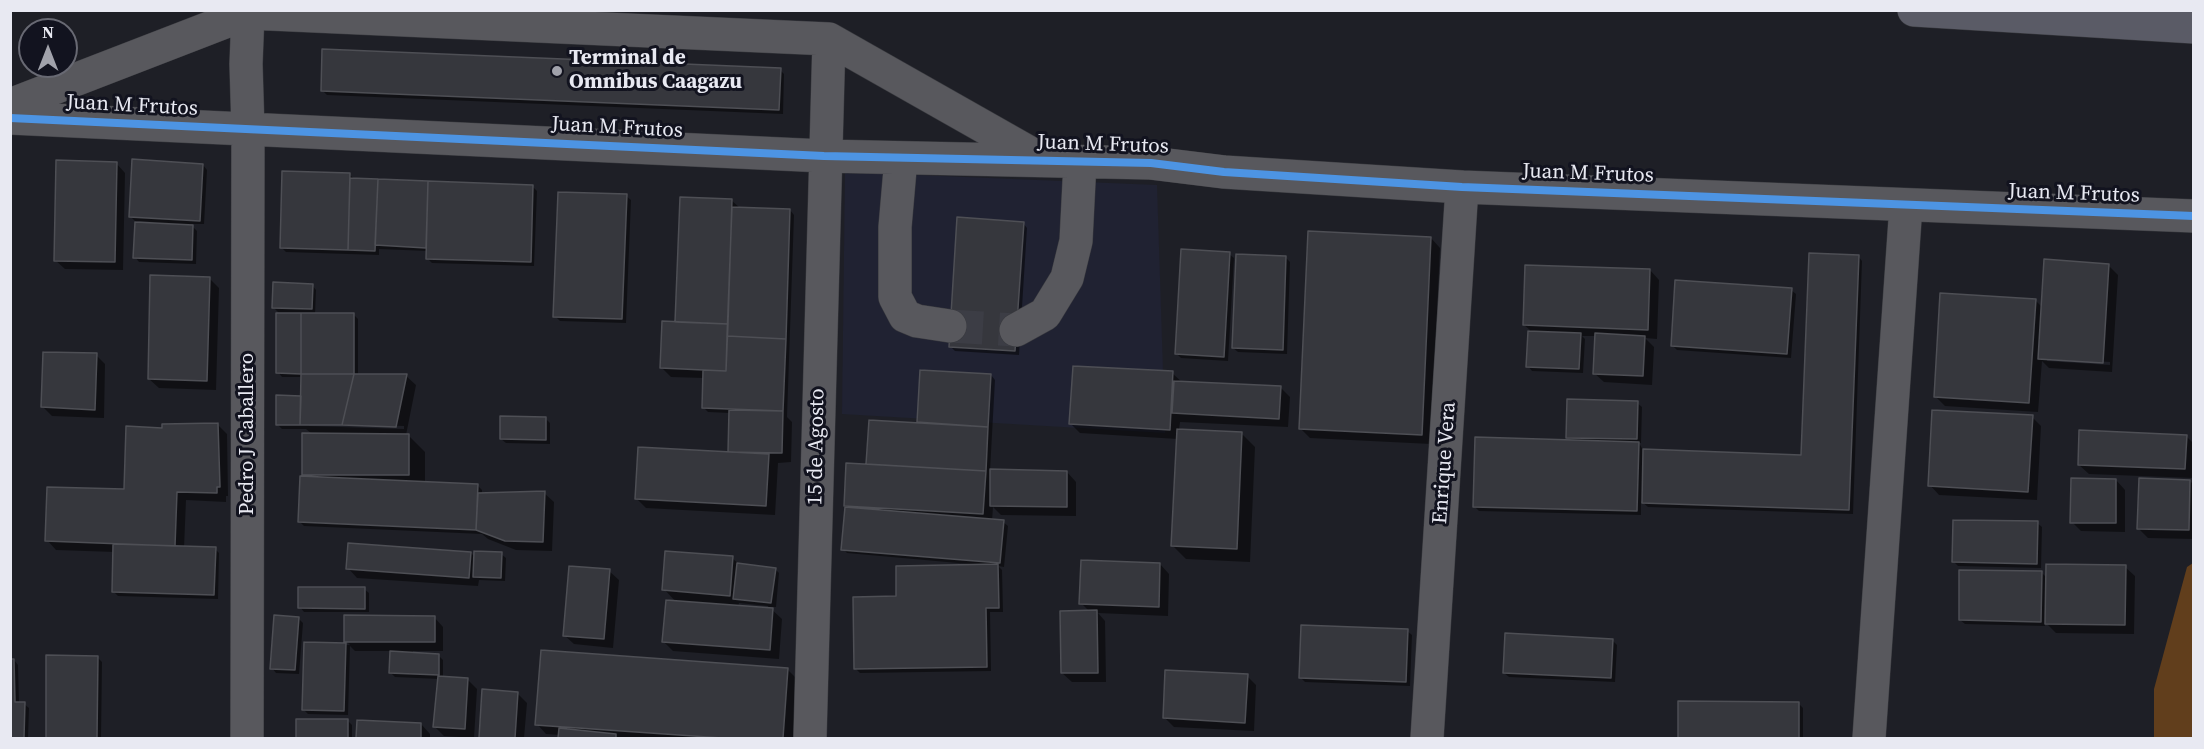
<!DOCTYPE html>
<style>
body{margin:0}
#map{position:relative;width:2204px;height:749px;overflow:hidden;background:#1e1f26;font-family:"Source Serif 4",serif}
canvas{display:block}
.frame{position:absolute;inset:0;border:12px solid #e8e9f2;pointer-events:none}
.north{position:absolute;left:18px;top:18px;width:60px;height:60px;box-sizing:border-box;background:#12131f;border:2px solid #686973;border-radius:50%;rotate:0deg;font-size:16px;font-weight:700;line-height:24px;text-align:center;color:#e8e9f2}
.north::after{content:'';display:block;margin:auto;width:21px;height:27px;background:#a1a2ab;clip-path:polygon(50% 0,100% 100%,50% 72%,0 100%)}
</style>
<div id="map">
<canvas width="2204" height="749"></canvas>
<div class="frame"></div>
<div class="north">N</div>
</div>
<script>
const c = document.querySelector('canvas').getContext('2d');
c.lineJoin = 'round';
function paint(path, color) {
  c.fillStyle = color;
  c.fill(path, 'evenodd');
}
function toPath(rows) {
  const path = new Path2D();
  for (const r of rows) {
    path.moveTo(r[0], r[1]);
    for (let i = 2; i < r.length; i += 2) path.lineTo(r[i], r[i + 1]);
  }
  return path;
}
function trace(path, color, width, dash) {
  c.strokeStyle = color;
  c.lineWidth = width;
  c.lineCap = dash ? 'butt' : 'round';
  c.setLineDash(dash || []);
  c.stroke(path);
}
function write(font, color, halo, rows, align = 'center') {
  c.font = font + ' "Source Serif 4",serif';
  c.lineWidth = 6;
  c.setLineDash([]);
  c.textBaseline = 'middle';
  c.strokeStyle = halo;
  c.fillStyle = color;
  for (const [text, x, y, turn = 0] of rows) {
    c.save();
    c.translate(x, y);
    c.rotate((+turn || 0) * Math.PI / 180);
    c.textAlign = isNaN(turn) ? turn : align;
    if (halo) c.strokeText(text, 0, 0);
    c.fillText(text, 0, 0);
    c.restore();
  }
}
const built = toPath([
 [845,172,1157,185,1165,433,842,414]
]);
const forest = toPath([
 [2193,563,2193,738,2154,738,2154,689,2187,567]
]);
const shadow = toPath([
 [780,70,784,74,783,114,327,95,322,90],
 [116,163,125,173,123,270,65,269,55,260],
 [203,165,207,170,204,224,190,224,197,231,196,264,139,262,135,257,153,222,135,221,130,216],
 [350,175,355,180,532,186,537,191,534,266,432,263,427,258,428,251,379,249,379,255,286,252,281,247],
 [626,196,631,200,626,323,560,321,555,316],
 [731,200,740,208,790,210,794,215,787,417,792,422,791,462,778,463,775,515,646,508,637,499,729,453,730,413,708,412,704,408,704,378,671,377,662,368,676,323],
 [1023,223,1027,228,1019,355,955,351,950,346],
 [1431,238,1440,248,1431,444,1310,438,1301,429],
 [1229,254,1234,258,1228,361,1181,358,1177,354],
 [1858,256,1862,261,1853,514,1648,507,1641,501,1641,515,1479,511,1474,506,1572,441,1568,437,1637,403,1642,407,1641,443,1639,443,1643,450,1803,456],
 [1286,258,1290,262,1287,354,1238,352,1233,348],
 [2108,265,2118,275,2112,372,2049,368,2042,361,2038,412,1945,406,1935,396,2036,301,2043,308],
 [2047,358,2110,362,2110,365,2047,361],
 [1650,270,1659,280,1657,339,1645,338,1654,347,1652,385,1604,382,1594,373,1596,336,1582,336,1585,339,1583,373,1532,371,1528,366,1530,330,1524,325],
 [209,278,219,288,216,390,159,388,149,379],
 [312,285,316,290,315,315,354,315,358,319,358,375,406,376,416,385,406,435,408,435,425,452,425,483,478,486,482,490,482,494,544,493,554,502,552,551,516,550,488,539,482,534,304,526,299,521,308,478,303,474,312,434,306,429,282,429,277,424,302,398,302,377,282,377,278,372,280,314,273,307],
 [309,423,404,426,404,429,309,426],
 [1791,290,1796,294,1791,358,1677,350,1672,345],
 [96,355,105,364,104,418,52,416,43,407],
 [921,371,991,375,995,380,990,471,1067,472,1076,482,1076,516,1001,515,993,507,992,521,1003,522,1008,526,1004,567,998,566,1002,570,1003,612,990,612,991,671,860,673,855,668,898,598,969,566,969,564,847,553,843,549,849,509,845,505,868,466,870,421,918,424],
 [1172,373,1183,383,1281,388,1290,397,1288,427,1180,422,1179,430,1241,433,1255,447,1250,562,1186,559,1173,546,1178,439,1080,433,1071,424],
 [2032,417,2041,426,2037,500,1939,495,1930,485],
 [545,418,550,423,550,444,506,443,501,439],
 [218,425,227,434,228,496,226,496,226,502,186,500,184,548,215,549,219,553,218,599,118,596,113,591,115,552,56,550,47,540,125,491,163,429],
 [2186,436,2194,444,2194,478,2089,474,2079,465],
 [2116,480,2125,490,2125,532,2081,531,2072,522],
 [2190,481,2194,485,2194,539,2148,538,2138,528],
 [2037,523,2042,527,2041,568,1958,566,1954,562],
 [471,553,476,558,501,554,506,558,505,581,479,580,478,586,357,578,348,568],
 [732,558,740,565,775,569,779,573,776,607,769,607,782,619,779,659,673,651,664,642,676,602,664,589],
 [739,603,768,606,768,609,738,607],
 [1160,564,1169,574,1168,616,1098,613,1105,621,1106,682,1072,682,1062,673,1089,611,1081,603],
 [2125,567,2135,576,2134,634,2056,633,2045,622,2045,626,1965,624,1960,620,2042,573,2048,579],
 [609,571,619,580,613,648,574,644,564,635],
 [364,589,369,593,369,612,304,612,300,607],
 [434,617,443,627,443,651,413,651,413,654,438,655,443,660,443,678,467,679,477,689,474,738,444,736,434,726,439,679,395,677,390,672,391,651,355,651,350,646,348,715,308,714,303,709,305,644,350,645,346,641],
 [298,618,303,623,299,674,276,673,272,668],
 [1407,631,1412,635,1410,686,1305,682,1301,678],
 [1612,640,1617,645,1615,682,1509,677,1504,673],
 [48,657,97,657,102,662,101,738,47,738],
 [10,660,14,660,18,665,19,704,24,704,29,708,28,738,10,738],
 [788,670,797,679,793,738,559,738,560,735,546,734,537,724],
 [1247,676,1256,685,1254,731,1174,727,1165,718],
 [483,691,517,693,527,703,524,738,480,738],
 [1680,702,1799,704,1803,708,1803,738,1679,738],
 [298,721,348,721,352,725,352,738,298,738],
 [358,721,421,724,430,734,430,738,358,738]
]);
const building = toPath([
 [322,49,781,68,779,110,321,91,322,49],
 [132,159,203,164,200,221,129,217,132,159],
 [56,160,117,162,115,262,54,261,56,160],
 [282,171,350,173,348,250,280,248,282,171],
 [350,178,378,179,375,251,348,250,350,178],
 [378,179,428,181,426,248,375,245,378,179],
 [428,181,533,185,531,262,426,259,428,181],
 [558,192,627,194,622,319,553,317,558,192],
 [680,197,732,199,728,324,675,322,680,197],
 [732,207,790,209,786,339,727,336,732,207],
 [957,217,1024,222,1015,351,949,347,957,217],
 [135,222,193,225,192,260,133,258,135,222],
 [1308,231,1431,237,1422,435,1299,429,1308,231],
 [1181,249,1230,252,1224,357,1175,354,1181,249],
 [1809,253,1859,255,1849,510,1642,503,1643,449,1801,455,1809,253],
 [1236,254,1286,256,1283,350,1232,348,1236,254],
 [2044,259,2109,264,2103,363,2038,359,2044,259],
 [1525,265,1650,269,1648,330,1523,325,1525,265],
 [150,275,210,277,207,381,148,379,150,275],
 [1675,280,1792,288,1787,354,1671,346,1675,280],
 [273,282,313,284,312,309,272,308,273,282],
 [1940,293,2036,299,2029,403,1934,397,1940,293],
 [276,313,301,313,301,374,276,373,276,313],
 [301,313,354,313,354,374,301,374,301,313],
 [662,321,728,324,726,371,660,368,662,321],
 [1528,331,1581,333,1579,369,1526,367,1528,331],
 [1595,333,1645,336,1643,376,1593,374,1595,333],
 [727,336,786,339,783,411,702,408,703,370,726,371,727,336],
 [43,352,97,353,95,410,41,407,43,352],
 [1073,366,1173,371,1170,430,1069,424,1073,366],
 [920,370,991,374,988,427,917,422,920,370],
 [301,374,354,374,342,425,300,425,301,374],
 [354,374,407,374,396,427,342,425,354,374],
 [1174,381,1281,386,1279,419,1172,413,1174,381],
 [276,395,301,396,300,425,276,425,276,395],
 [1567,399,1638,401,1637,439,1566,438,1567,399],
 [729,410,783,411,782,453,728,452,729,410],
 [1932,410,2033,415,2028,492,1928,486,1932,410],
 [500,416,546,417,546,440,500,439,500,416],
 [869,420,988,427,986,471,866,464,869,420],
 [218,423,220,487,217,487,217,493,177,492,175,546,45,541,47,487,124,489,126,426,162,428,162,424,218,423],
 [1177,429,1242,432,1237,549,1171,546,1177,429],
 [2079,430,2187,435,2185,469,2078,465,2079,430],
 [302,433,409,434,409,475,302,475,302,433],
 [1475,437,1639,442,1637,511,1473,507,1475,437],
 [638,447,769,454,766,506,635,499,638,447],
 [846,463,986,471,983,514,844,506,846,463],
 [990,469,1067,471,1067,507,990,506,990,469],
 [300,476,478,484,476,530,298,522,300,476],
 [2071,478,2116,479,2116,523,2070,523,2071,478],
 [2139,478,2190,480,2189,530,2137,529,2139,478],
 [545,491,543,542,505,541,476,530,478,493,545,491],
 [845,507,1004,520,1000,563,841,550,845,507],
 [1953,520,2038,521,2037,564,1952,562,1953,520],
 [348,543,471,552,469,578,346,569,348,543],
 [113,544,216,547,214,595,112,592,113,544],
 [474,551,502,552,501,578,473,577,474,551],
 [665,551,733,556,730,596,662,590,665,551],
 [1081,560,1160,563,1159,607,1079,604,1081,560],
 [737,563,776,568,771,603,733,599,737,563],
 [998,564,999,608,986,608,987,667,854,669,853,597,896,596,896,566,998,564],
 [2046,564,2126,565,2125,625,2045,624,2046,564],
 [569,566,610,569,604,639,563,636,569,566],
 [1959,570,2042,571,2041,622,1959,620,1959,570],
 [298,587,365,587,365,609,298,608,298,587],
 [666,600,773,608,770,650,662,642,666,600],
 [1097,610,1098,673,1061,673,1060,611,1097,610],
 [274,615,299,617,295,670,270,669,274,615],
 [344,615,435,616,435,642,344,642,344,615],
 [1301,625,1408,629,1406,682,1299,678,1301,625],
 [1505,633,1613,639,1611,678,1503,673,1505,633],
 [304,642,346,643,344,711,302,710,304,642],
 [541,650,788,668,783,738,722,738,535,725,541,650],
 [390,651,439,654,439,675,389,673,390,651],
 [46,655,98,656,97,738,46,738,46,655],
 [10,659,14,659,15,702,25,702,24,738,10,738,10,659],
 [1165,670,1248,674,1245,723,1163,718,1165,670],
 [438,676,468,678,465,729,433,727,438,676],
 [482,689,518,692,515,738,479,738,482,689],
 [1678,701,1799,702,1799,738,1678,738,1678,701],
 [296,719,348,719,348,738,296,738,296,719],
 [357,720,421,723,421,738,356,738,357,720],
 [559,728,616,734,616,738,558,738,559,728]
]);
const minorTunnel = toPath([
 [950,326,1016,330]
]);
const minor = toPath([
 [10,105,248,13,829,39,1039,158],
 [10,118,824,156,1151,163,1224,172,1462,187,2194,216],
 [901,158,895,227,895,297,905,316,917,321,950,326],
 [1016,330,1045,314,1067,278,1076,241,1080,162],
 [247,738,248,130,246,64,248,13],
 [810,738,829,39],
 [1427,738,1462,187],
 [1869,738,1906,205]
]);
const highway = toPath([
 [1914,10,2194,27]
]);
const cycleway = toPath([
 [10,118,824,156,1151,163,1224,172,1462,187,2194,216]
]);
const markers = [
 [557,71,6,"#a1a2ab"]
];
const poiNames = [
 ["Terminal de",569,59],
 ["Omnibus Caagazu",569,83]
];
const streetNames = [
 ["Juan M Frutos",132,106,3],
 ["Juan M Frutos",617,128,3],
 ["Juan M Frutos",1103,145,2],
 ["Juan M Frutos",1588,174,2],
 ["Juan M Frutos",2074,194,2],
 ["Pedro J Caballero",248,434,-90],
 ["15 de Agosto",817,447,-89],
 ["Enrique Vera",1445,463,-86]
];
paint(built, '#202232');
paint(forest, '#613e1c');
paint(shadow, '#0007');
paint(building, '#36373d');
trace(building, '#4e4f55', 1.5);
trace(minorTunnel, '#3c3d45', 33, [33, 16]);
trace(minor, '#393a3f', 34);
trace(highway, '#393a3f', 34);
trace(minor, '#58585d', 33);
trace(highway, '#5a5b66', 33);
trace(cycleway, '#4d94e3', 8);
for (const [x, y, r, color] of markers) {
  const dot = new Path2D();
  dot.arc(x, y, r, 0, 2 * Math.PI);
  c.fillStyle = color;
  c.fill(dot);
  trace(dot, '#12131f', 2);
}
write('bold 21px', '#e8e9f2', '#12131f', poiNames, 'left');
write('21px', '#e8e9f2', '#12131f', streetNames);
</script>
